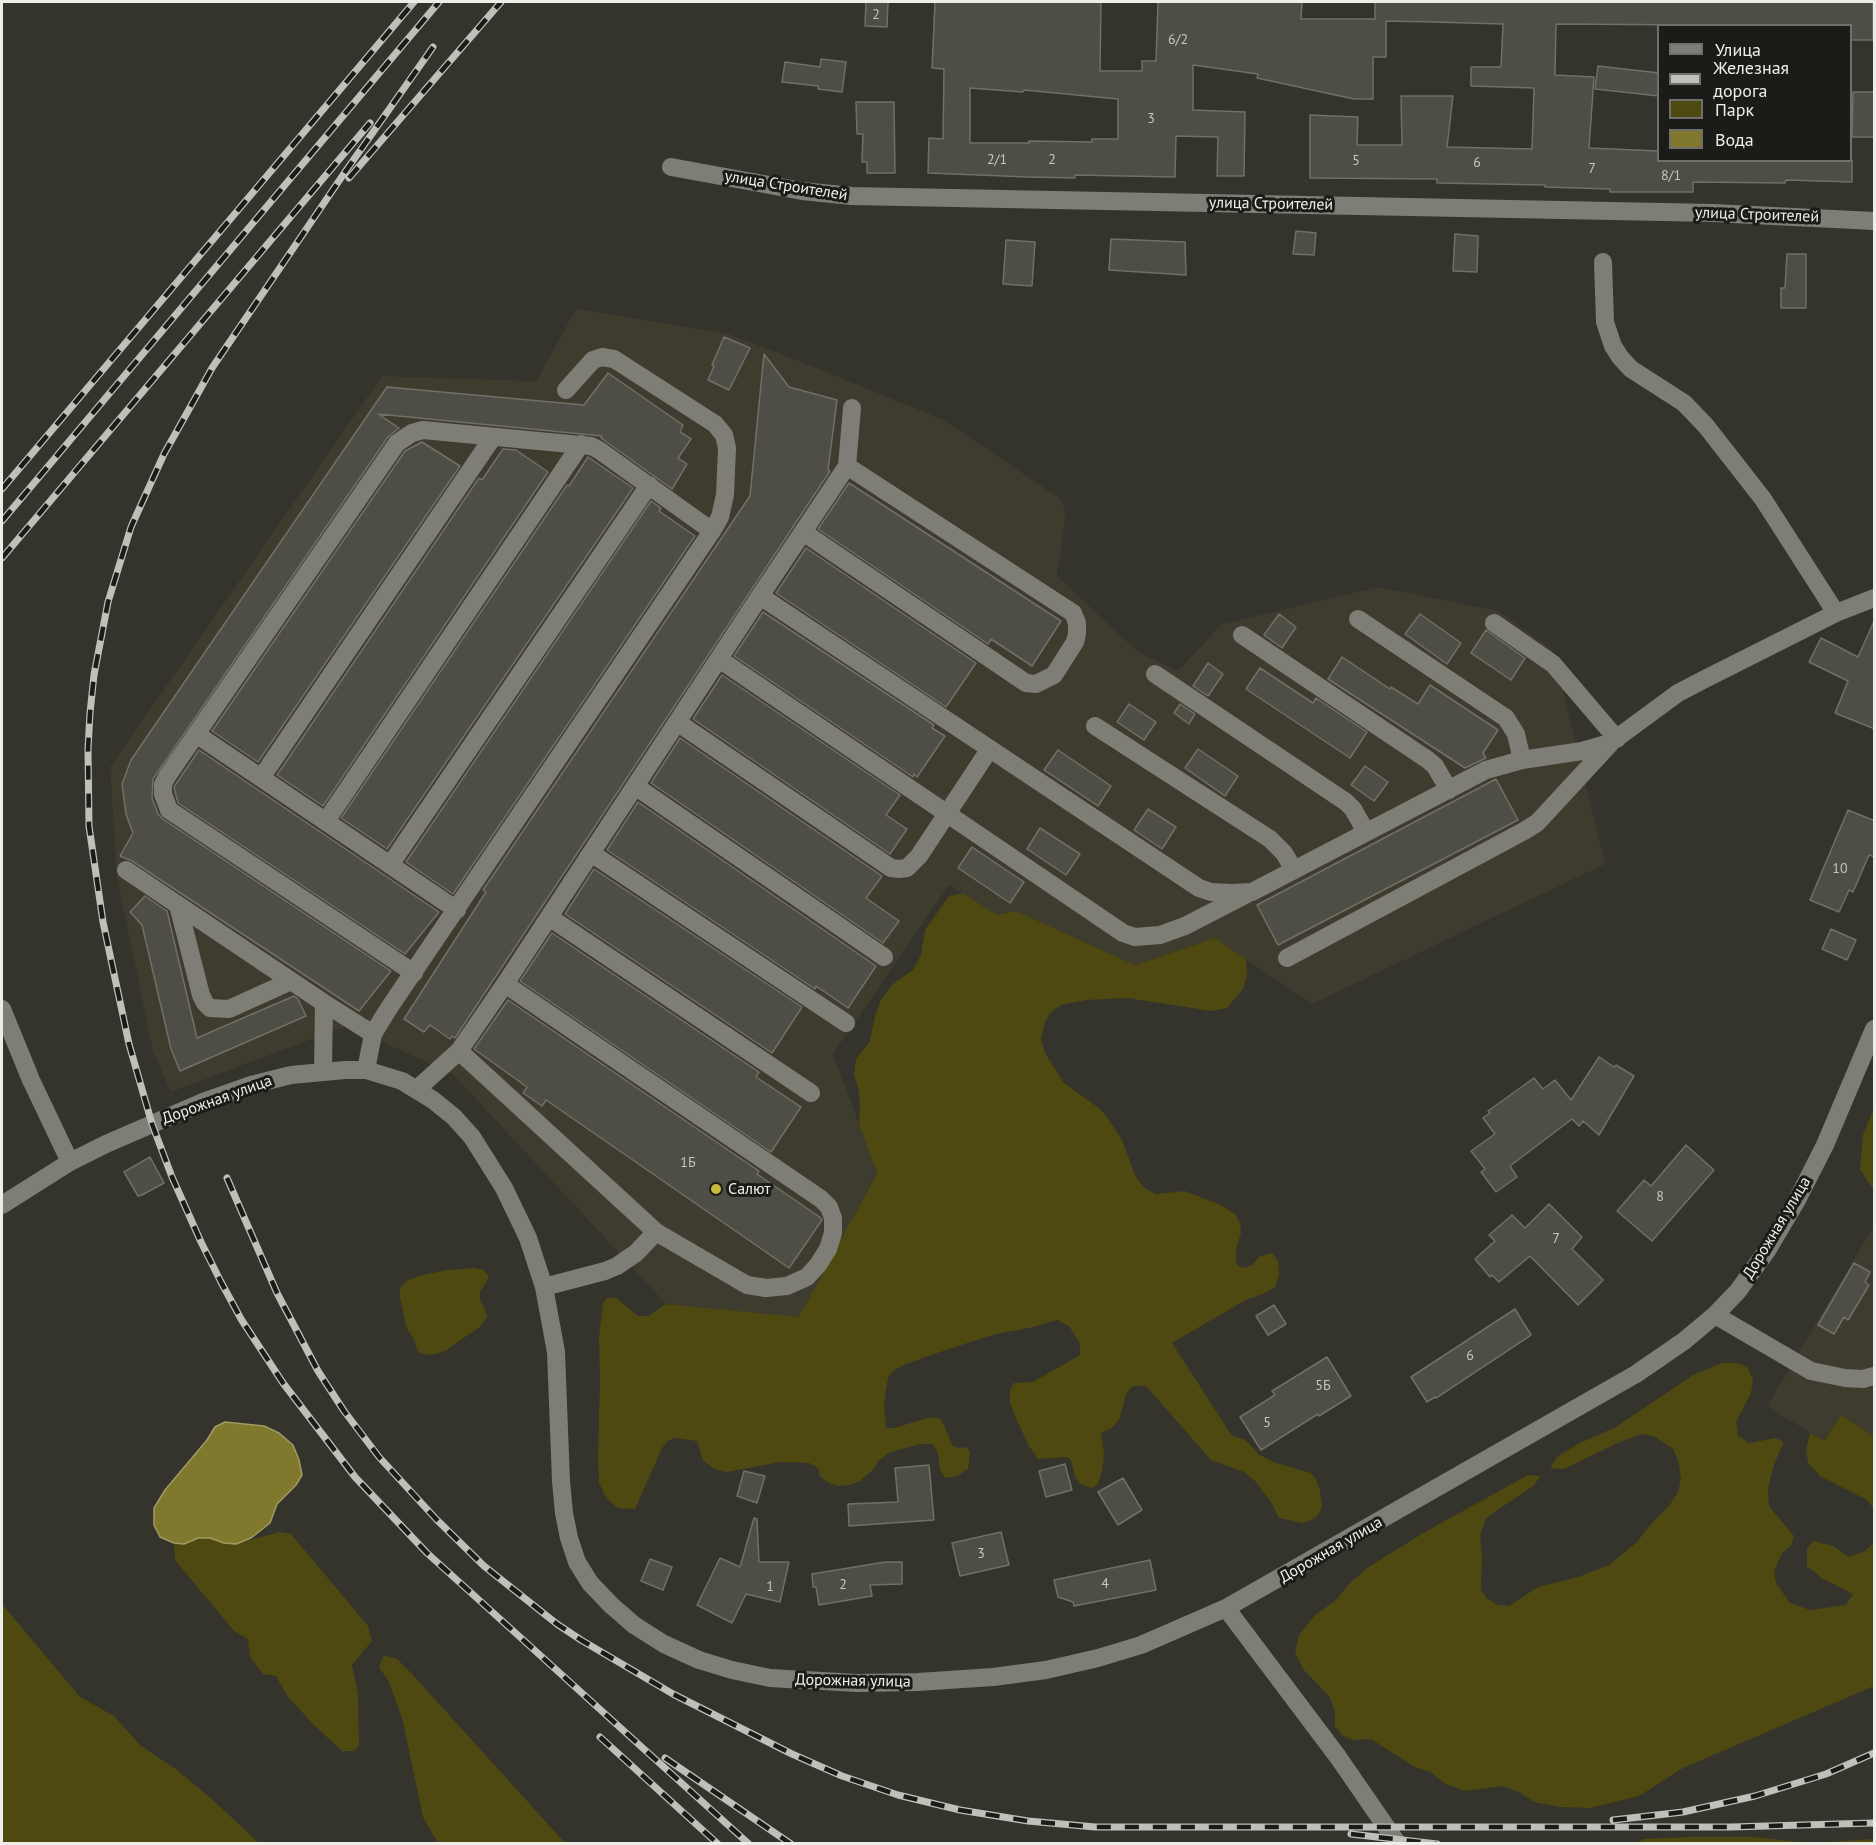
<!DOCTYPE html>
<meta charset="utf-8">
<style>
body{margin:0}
#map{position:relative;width:1876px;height:1845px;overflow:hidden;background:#34332c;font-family:"PT Sans",sans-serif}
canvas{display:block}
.frame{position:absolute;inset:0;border:3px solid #eeeee9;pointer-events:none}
.legend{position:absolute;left:1657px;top:24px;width:195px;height:138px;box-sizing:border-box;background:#1b1b17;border:2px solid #6f6f6b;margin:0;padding:8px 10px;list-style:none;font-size:18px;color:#eeeee9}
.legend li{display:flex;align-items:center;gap:12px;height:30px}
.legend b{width:30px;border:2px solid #6f6f6b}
</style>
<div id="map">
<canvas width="1876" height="1845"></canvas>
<div class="frame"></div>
<ul class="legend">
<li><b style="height:8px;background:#7f7e76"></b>Улица</li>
<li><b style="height:8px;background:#c0c0bb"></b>Железная дорога</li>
<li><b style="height:16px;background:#4e4910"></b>Парк</li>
<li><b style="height:16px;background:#7f782d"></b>Вода</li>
</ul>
</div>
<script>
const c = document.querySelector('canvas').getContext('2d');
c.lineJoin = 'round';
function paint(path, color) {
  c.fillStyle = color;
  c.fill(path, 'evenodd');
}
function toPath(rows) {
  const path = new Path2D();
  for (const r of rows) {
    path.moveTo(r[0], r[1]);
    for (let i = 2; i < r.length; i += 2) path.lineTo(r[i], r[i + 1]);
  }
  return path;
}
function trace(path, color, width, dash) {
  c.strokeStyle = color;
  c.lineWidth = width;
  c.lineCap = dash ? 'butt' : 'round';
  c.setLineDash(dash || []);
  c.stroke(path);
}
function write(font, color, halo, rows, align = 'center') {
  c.font = font + ' "PT Sans",sans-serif';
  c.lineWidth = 6;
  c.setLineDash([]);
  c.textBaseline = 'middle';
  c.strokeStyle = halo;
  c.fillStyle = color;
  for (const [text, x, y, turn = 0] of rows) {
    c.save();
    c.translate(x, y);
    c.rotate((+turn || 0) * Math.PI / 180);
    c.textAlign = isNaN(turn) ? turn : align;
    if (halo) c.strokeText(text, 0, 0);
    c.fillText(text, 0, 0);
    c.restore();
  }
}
const built = toPath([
 [576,309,726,333,809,365,944,420,1062,500,1066,514,1057,576,1138,652,1178,671,1222,624,1378,587,1498,611,1553,650,1605,864,1312,1004,1215,938,1135,965,1016,911,997,915,949,885,833,1054,877,1172,799,1318,666,1304,453,1074,347,1026,171,1092,153,1052,117,878,110,767,382,376,536,381],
 [1874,1225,1874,1436,1841,1415,1823,1441,1767,1406]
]);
const green = toPath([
 [963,893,997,915,1016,911,1135,965,1215,938,1246,959,1247,976,1243,989,1227,1008,1211,1011,1128,998,1086,1000,1061,1005,1050,1013,1045,1022,1041,1039,1045,1053,1064,1083,1099,1108,1107,1117,1122,1140,1135,1175,1144,1188,1156,1194,1185,1191,1221,1205,1236,1215,1240,1223,1241,1233,1236,1249,1236,1263,1242,1268,1252,1265,1260,1256,1272,1253,1278,1261,1279,1275,1275,1287,1267,1292,1244,1301,1172,1343,1232,1436,1243,1439,1250,1444,1258,1454,1273,1462,1311,1473,1316,1479,1320,1491,1322,1506,1318,1515,1310,1521,1302,1523,1279,1518,1271,1502,1255,1481,1244,1472,1211,1460,1146,1386,1133,1386,1126,1394,1119,1420,1112,1428,1101,1433,1104,1454,1102,1471,1098,1484,1092,1488,1081,1484,1075,1477,1071,1460,1067,1457,1038,1459,1029,1446,1014,1414,1010,1402,1010,1390,1014,1383,1033,1382,1080,1355,1080,1344,1069,1326,1057,1320,1029,1328,995,1334,931,1355,904,1365,893,1371,888,1378,884,1402,886,1428,894,1428,931,1417,941,1419,953,1446,958,1448,966,1447,970,1452,968,1469,957,1476,945,1478,940,1470,938,1453,933,1444,920,1444,891,1452,879,1460,872,1471,860,1481,850,1485,839,1486,827,1482,820,1476,818,1468,809,1463,781,1462,726,1472,714,1469,703,1460,697,1441,675,1438,669,1440,662,1448,635,1509,618,1508,607,1499,599,1483,598,1459,600,1380,599,1337,603,1303,607,1298,616,1298,638,1316,648,1316,666,1304,799,1317,877,1173,859,1124,860,1107,859,1091,854,1075,856,1059,870,1041,875,1016,881,1000,893,984,913,970,921,955,925,930,949,896],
 [1874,1108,1874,1190,1860,1170,1863,1135],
 [474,1268,484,1270,489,1277,480,1292,480,1300,485,1309,487,1317,481,1326,445,1351,432,1355,422,1354,417,1350,415,1341,406,1327,400,1297,400,1288,406,1281,418,1276,447,1270],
 [1722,1363,1737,1363,1747,1367,1753,1379,1751,1393,1736,1422,1738,1436,1749,1443,1776,1438,1784,1442,1774,1464,1768,1488,1769,1506,1794,1536,1791,1546,1782,1553,1774,1571,1776,1583,1790,1603,1810,1610,1846,1605,1853,1594,1823,1579,1807,1566,1807,1549,1813,1541,1833,1546,1849,1557,1865,1551,1874,1543,1874,1686,1683,1768,1639,1796,1590,1808,1560,1807,1534,1802,1519,1792,1503,1786,1465,1791,1446,1784,1430,1772,1415,1767,1371,1739,1353,1740,1342,1735,1335,1726,1335,1712,1330,1697,1303,1669,1295,1652,1299,1635,1315,1615,1335,1601,1351,1582,1370,1566,1425,1532,1528,1475,1541,1476,1533,1486,1486,1518,1480,1535,1482,1554,1481,1589,1486,1598,1498,1605,1509,1606,1538,1587,1578,1577,1609,1565,1637,1542,1652,1523,1669,1506,1678,1492,1681,1479,1678,1460,1673,1449,1655,1437,1642,1434,1622,1441,1564,1469,1550,1468,1558,1456,1580,1443,1616,1427,1693,1375],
 [1841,1415,1874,1436,1874,1509,1867,1500,1820,1476,1808,1463,1806,1450,1810,1433,1824,1441],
 [279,1532,291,1534,368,1626,372,1641,352,1665,358,1694,359,1745,354,1751,342,1751,314,1725,288,1697,276,1676,263,1674,250,1657,248,1639,234,1631,175,1560,174,1544,184,1544,198,1538,210,1538,224,1543,236,1544],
 [2,1604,80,1697,114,1716,140,1745,177,1770,214,1801,259,1843,2,1843],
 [384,1655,397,1659,414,1676,565,1843,438,1843,423,1817,402,1718,389,1682,379,1667],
 [1690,1837,1752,1837,1811,1843,1874,1839,1874,1843,1639,1844,1639,1842,1644,1839]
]);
const water = toPath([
 [225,1422,264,1426,279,1433,293,1445,299,1460,302,1475,296,1485,277,1504,270,1523,251,1538,236,1544,224,1543,210,1538,198,1538,184,1544,174,1543,160,1537,154,1525,154,1508,165,1490,207,1440,215,1427,225,1422]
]);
const building = toPath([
 [866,2,888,2,887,27,865,26,866,2],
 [935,2,1101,2,1100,71,1142,71,1142,61,1156,61,1158,2,1302,2,1301,19,1375,19,1375,2,1873,2,1873,40,1851,40,1851,26,1556,24,1555,75,1594,77,1589,148,1659,151,1659,160,1852,160,1852,182,1786,180,1785,183,1693,182,1693,192,1610,192,1610,189,1545,187,1545,185,1437,183,1437,179,1310,178,1310,115,1358,117,1357,145,1402,145,1401,96,1453,96,1447,147,1532,149,1534,88,1471,86,1471,67,1501,67,1503,24,1433,22,1386,21,1386,57,1373,57,1373,99,1354,99,1257,78,1258,74,1193,65,1193,110,1245,112,1244,176,1217,176,1218,137,1176,136,1175,177,1075,175,1075,178,1028,177,928,173,929,138,943,139,944,69,932,68,935,2],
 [970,88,1023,92,1024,90,1118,99,1118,139,1092,139,1092,142,1029,141,1029,143,970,143,970,88],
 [821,59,846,62,842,92,818,89,818,86,782,82,785,62,820,67,821,59],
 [1598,66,1659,73,1659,96,1595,89,1598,66],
 [1853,92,1875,92,1875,137,1852,137,1853,92],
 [856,102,894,102,895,173,867,173,867,162,862,162,863,134,857,134,856,102],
 [1296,231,1316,233,1314,255,1293,254,1296,231],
 [1455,234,1478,236,1477,272,1453,271,1455,234],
 [1111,239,1185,242,1186,275,1109,270,1111,239],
 [1006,240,1035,242,1032,286,1003,284,1006,240],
 [1787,254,1806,254,1806,308,1781,308,1781,288,1785,288,1787,254],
 [724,337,750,348,729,390,708,380,714,366,712,365,724,337],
 [764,354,789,387,837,400,828,470,830,471,455,1038,452,1036,450,1039,430,1025,424,1032,404,1019,486,892,483,890,750,496,764,354],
 [608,373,683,425,680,432,691,439,678,458,687,464,672,489,601,438,602,436,378,414,399,428,388,437,153,779,152,798,158,814,163,819,391,971,359,1011,132,861,120,856,133,833,126,814,122,784,131,760,387,387,584,405,608,373],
 [422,442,460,466,258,762,212,731,405,451,422,442],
 [503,449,516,450,548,472,323,806,277,775,479,478,482,480,503,449],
 [588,457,633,488,387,849,341,818,567,485,569,486,588,457],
 [849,483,1061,621,1032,666,991,639,988,644,818,529,849,483],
 [651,501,661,508,659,511,695,536,453,894,406,862,651,501],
 [806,548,976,663,946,707,776,593,806,548],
 [763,612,934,725,932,728,945,736,917,777,914,774,913,777,734,656,763,612],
 [1279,614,1296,627,1282,648,1264,635,1279,614],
 [1420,614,1461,643,1447,664,1405,634,1420,614],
 [1875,619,1875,729,1835,713,1848,681,1809,662,1821,638,1858,657,1875,619],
 [1486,630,1525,658,1511,680,1471,653,1486,630],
 [1342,657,1390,689,1391,687,1418,704,1430,685,1498,730,1483,753,1486,758,1465,768,1328,679,1342,657],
 [1208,663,1223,674,1208,696,1193,686,1208,663],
 [1260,668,1313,703,1316,698,1367,732,1350,758,1246,689,1260,668],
 [722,675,900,795,886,815,907,829,890,854,693,719,722,675],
 [1129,704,1156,722,1144,740,1117,722,1129,704],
 [1180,704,1195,714,1189,724,1174,713,1180,704],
 [680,738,882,876,866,898,899,921,883,943,651,783,680,738],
 [1198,749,1238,776,1225,796,1185,768,1198,749],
 [199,750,439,912,405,954,178,803,174,787,199,750],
 [1058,750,1111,786,1098,806,1044,770,1058,750],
 [1365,766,1388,782,1374,801,1351,785,1365,766],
 [1496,779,1518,820,1278,945,1257,905,1496,779],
 [638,802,876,966,848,1008,816,986,815,989,607,850,638,802],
 [1148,809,1176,827,1162,849,1134,830,1148,809],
 [1848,810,1875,821,1875,857,1869,855,1853,892,1849,890,1839,912,1810,900,1848,810],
 [1040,828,1080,854,1066,875,1027,849,1040,828],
 [972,847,1024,882,1010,903,958,868,972,847],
 [594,869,802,1007,772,1053,565,914,594,869],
 [145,896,167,911,197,1038,294,996,298,999,306,1016,180,1071,171,1049,142,925,130,912,145,896],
 [1831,929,1856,940,1847,960,1822,949,1831,929],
 [552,933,759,1072,756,1077,801,1107,771,1152,520,981,552,933],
 [508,1000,759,1171,757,1174,821,1218,822,1220,789,1268,546,1100,542,1106,523,1093,527,1087,474,1049,508,1000],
 [1599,1057,1614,1067,1616,1065,1634,1076,1599,1135,1583,1121,1579,1126,1572,1119,1510,1166,1517,1177,1496,1192,1481,1172,1485,1169,1471,1151,1495,1134,1483,1118,1490,1113,1488,1111,1534,1078,1543,1089,1555,1080,1571,1100,1599,1057],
 [1686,1145,1714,1170,1652,1241,1617,1211,1644,1180,1651,1186,1686,1145],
 [150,1157,164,1183,142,1195,138,1196,124,1172,150,1157],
 [1549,1204,1582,1237,1572,1249,1603,1280,1578,1305,1530,1256,1499,1282,1492,1275,1490,1277,1475,1259,1495,1241,1489,1235,1512,1215,1525,1228,1549,1204],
 [1854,1263,1870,1272,1865,1282,1869,1285,1848,1320,1844,1317,1834,1334,1818,1325,1854,1263],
 [1274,1305,1286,1324,1268,1335,1256,1316,1274,1305],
 [1515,1309,1531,1335,1436,1398,1435,1397,1427,1402,1411,1377,1515,1309],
 [1327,1357,1351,1396,1319,1416,1318,1414,1261,1450,1240,1417,1275,1395,1272,1391,1327,1357],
 [1065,1464,1072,1490,1046,1497,1039,1471,1065,1464],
 [929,1465,934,1520,849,1526,848,1504,898,1502,895,1468,929,1465],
 [744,1471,765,1476,757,1503,737,1496,744,1471],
 [1123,1478,1142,1510,1118,1525,1098,1492,1123,1478],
 [754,1518,757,1519,759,1562,789,1562,780,1602,746,1594,732,1623,697,1605,720,1558,740,1567,754,1518],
 [1001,1532,1009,1565,960,1576,952,1543,1001,1532],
 [650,1559,672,1567,663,1590,641,1581,650,1559],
 [1150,1560,1156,1590,1074,1606,1073,1602,1058,1597,1054,1580,1150,1560],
 [885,1562,902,1562,902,1584,870,1585,872,1596,819,1605,816,1587,813,1587,812,1574,885,1562]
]);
const minor = toPath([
 [671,167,802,191,852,196,1713,213,1874,221],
 [1603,262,1605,322,1613,346,1620,357,1631,369,1684,403,1706,426,1763,499,1836,613],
 [847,466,852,408],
 [760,596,1199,888,1211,892,1231,893,1252,892,1486,770,1522,760,1582,751,1610,743,1678,693,1703,680,1836,613,1874,598],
 [1358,619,1506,718,1516,734,1522,760],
 [1494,623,1553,664,1617,739],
 [1242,635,1428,760,1435,766,1449,790],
 [719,659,1123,933,1135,937,1160,935,1185,926,1247,894],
 [1155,674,1346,802,1353,809,1366,832],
 [677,722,891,868,899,869,907,868,919,856,989,750],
 [1095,726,1270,839,1284,853,1294,870],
 [196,734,457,910],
 [261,778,493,437],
 [635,786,884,957],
 [326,821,581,444],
 [591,853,846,1023],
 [390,865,649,485],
 [126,870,324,1003,373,1034],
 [178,905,201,995,205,1003,210,1008,229,1009,291,981],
 [549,917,811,1093],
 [1287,958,1524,831,1537,823,1610,744],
 [414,973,169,810,163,794,163,784,168,775,397,443,412,433,423,430,591,446,599,450,712,531],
 [505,984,821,1199,829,1207,833,1218,833,1233,828,1249,818,1265,807,1277,787,1286,766,1288,747,1285,656,1232,636,1253,617,1266,605,1271,544,1287],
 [2,1009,31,1080,70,1162],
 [459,1051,656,1232],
 [366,1070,373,1034,389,1008,712,531,720,517,725,495,727,448,724,435,715,424,614,359,602,357,593,360,566,390],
 [323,1071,324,1003],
 [417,1089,459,1051,505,984,760,596,847,466,1073,613,1077,623,1077,634,1075,642,1054,675,1036,684,1026,683,803,532],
 [2,1205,70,1162,106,1144,203,1102,251,1085,291,1075,345,1070,366,1070,402,1081,433,1100,454,1117,472,1137,504,1188,528,1238,544,1287,556,1352,561,1481,564,1513,569,1538,577,1562,590,1583,611,1605,634,1625,664,1644,699,1660,732,1670,770,1678,857,1683,918,1682,993,1677,1046,1670,1098,1658,1141,1645,1226,1608,1636,1374,1684,1341,1715,1315,1738,1291,1768,1249,1797,1200,1825,1145,1874,1029],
 [1715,1315,1811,1371,1845,1378,1863,1379,1874,1376],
 [1226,1608,1338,1757,1398,1844]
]);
const rail = toPath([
 [433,47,345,172,212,368,164,454,131,527,108,602,94,675,90,713,88,749,89,826,103,922,129,1044,152,1124,172,1177,201,1242,221,1282,241,1319,283,1383,355,1477,427,1553,749,1844],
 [349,178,501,2],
 [2,489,414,2],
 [2,521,439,2],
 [2,558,370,123],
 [227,1178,277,1293,318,1371,344,1411,379,1457,437,1520,484,1566,557,1624,581,1640,673,1694,792,1754,842,1776,898,1795,960,1810,1028,1821,1095,1827,1731,1827,1874,1823],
 [600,1737,718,1844],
 [665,1758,791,1844],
 [1613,1820,1683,1812,1755,1796,1826,1774,1874,1753],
 [1351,1834,1437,1844]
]);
const markers = [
 [716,1189,6,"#c7bb3c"]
];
const numberNames = [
 ["2",876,15],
 ["6/2",1178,40],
 ["3",1151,119],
 ["2/1",997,160],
 ["2",1052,160],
 ["5",1356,161],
 ["6",1477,163],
 ["7",1592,169],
 ["8/1",1671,176],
 ["10",1840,869],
 ["1Б",688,1163],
 ["8",1660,1197],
 ["7",1556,1239],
 ["6",1470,1356],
 ["5Б",1323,1386],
 ["5",1267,1423],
 ["3",981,1554],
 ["4",1105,1584],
 ["2",843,1585],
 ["1",770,1587]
];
const streetNames = [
 ["улица Строителей",786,186,9],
 ["улица Строителей",1271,204,1],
 ["улица Строителей",1757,215,2],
 ["Дорожная улица",217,1100,-20],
 ["Дорожная улица",1777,1228,-59],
 ["Дорожная улица",1331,1550,-30],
 ["Дорожная улица",853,1681,1]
];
const poiNames = [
 ["Салют",728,1189]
];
paint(built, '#3d3c2e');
paint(green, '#4e4910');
paint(water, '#7f782d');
trace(water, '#a09b65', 1.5);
paint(building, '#4f4e46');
trace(building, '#707067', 1.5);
trace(minor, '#7f7e76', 18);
trace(rail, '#c0c0bb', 7);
trace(rail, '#1b1b17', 4.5, [14]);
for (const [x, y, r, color] of markers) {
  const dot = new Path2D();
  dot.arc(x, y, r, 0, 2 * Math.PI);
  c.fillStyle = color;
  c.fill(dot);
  trace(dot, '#1b1b17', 2);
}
write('14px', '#c6c6c0', null, numberNames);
write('16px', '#eeeee9', '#1b1b17', streetNames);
write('16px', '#eeeee9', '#1b1b17', poiNames, 'left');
</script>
